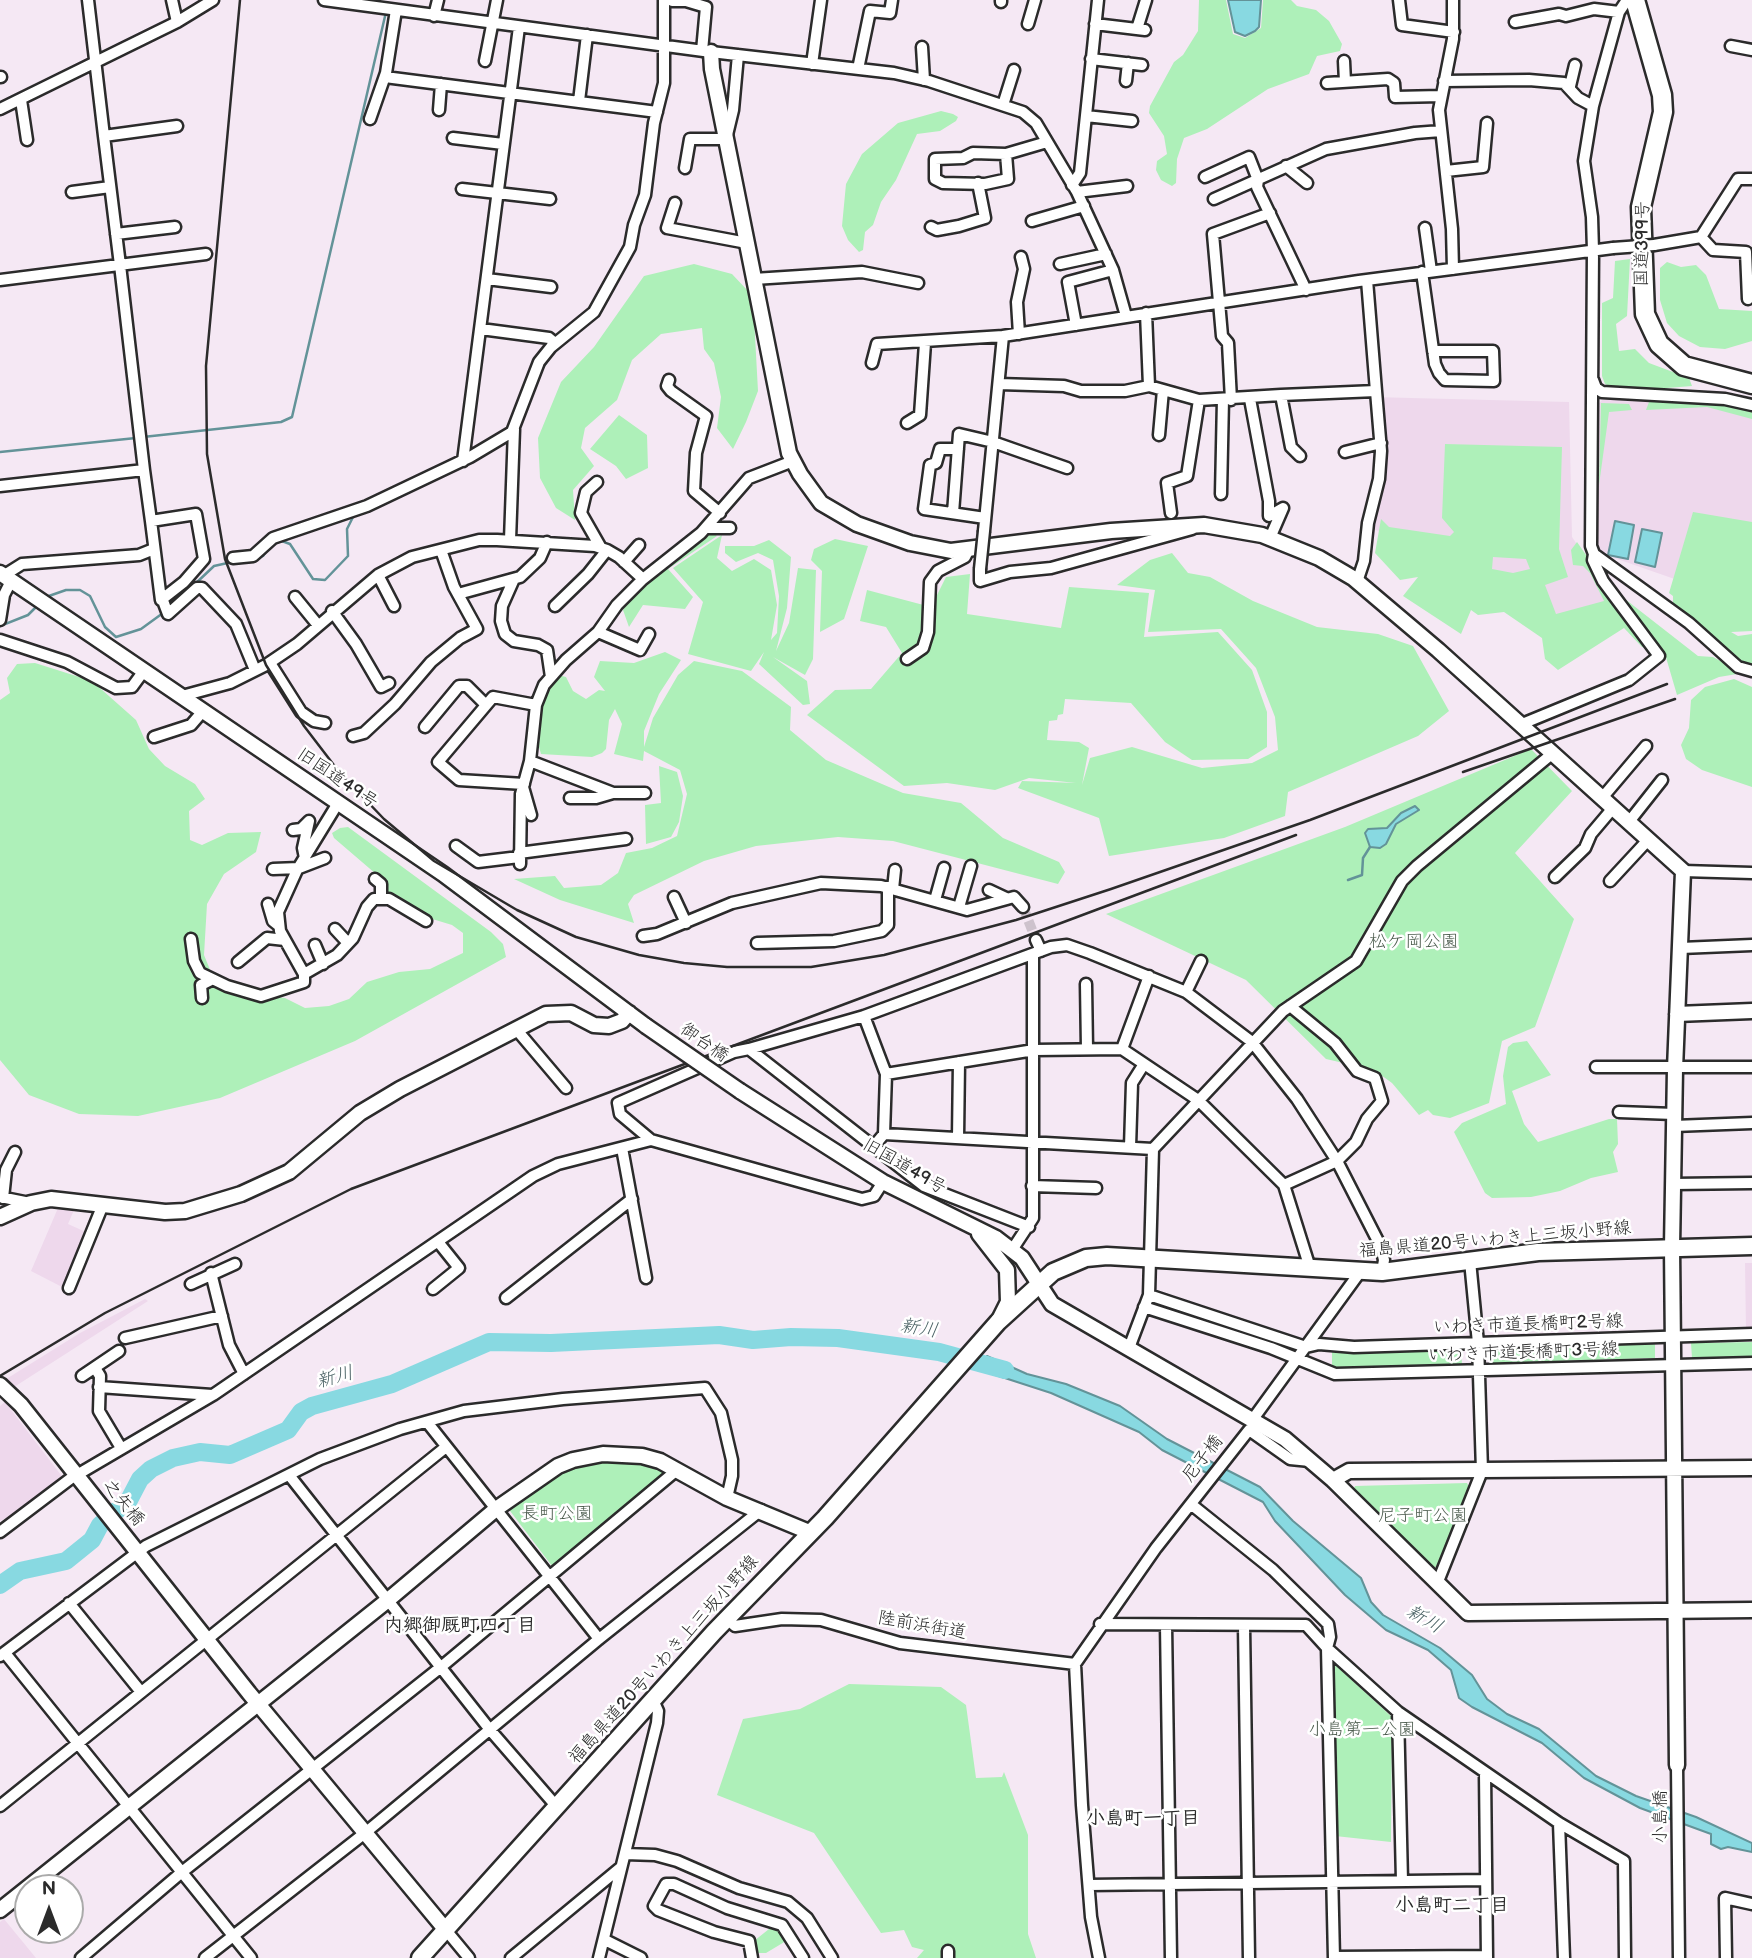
<!DOCTYPE html>
<meta charset="utf-8">
<style>
body{margin:0}
#map{position:relative;width:1752px;height:1958px;overflow:hidden;background:#f5e8f4;font-family:"Balsamiq Sans",sans-serif}
canvas{display:block}
.north{position:absolute;left:14px;top:1874px;width:70px;height:70px;box-sizing:border-box;background:#fff;border:2px solid #aaa;border-radius:50%;rotate:0deg;font-size:19px;font-weight:700;line-height:28px;text-align:center;color:#2b2b2b}
.north::after{content:'';display:block;margin:auto;width:24px;height:32px;background:#2b2b2b;clip-path:polygon(50% 0,100% 100%,50% 72%,0 100%)}
</style>
<div id="map">
<canvas width="1752" height="1958"></canvas>
<div class="north">N</div>
</div>
<script>
const c = document.querySelector('canvas').getContext('2d');
c.lineJoin = 'round';
function paint(path, color) {
  c.fillStyle = color;
  c.fill(path, 'evenodd');
}
function toPath(rows) {
  const path = new Path2D();
  for (const r of rows) {
    path.moveTo(r[0], r[1]);
    for (let i = 2; i < r.length; i += 2) path.lineTo(r[i], r[i + 1]);
  }
  return path;
}
function trace(path, color, width, dash) {
  c.strokeStyle = color;
  c.lineWidth = width;
  c.lineCap = dash ? 'butt' : 'round';
  c.setLineDash(dash || []);
  c.stroke(path);
}
function write(font, color, halo, rows, align = 'center') {
  c.font = font + ' "Balsamiq Sans","Klee One",sans-serif';
  c.lineWidth = 5;
  c.setLineDash([]);
  c.textBaseline = 'middle';
  c.strokeStyle = halo;
  c.fillStyle = color;
  for (const [text, x, y, turn = 0] of rows) {
    c.save();
    c.translate(x, y);
    c.rotate((+turn || 0) * Math.PI / 180);
    c.textAlign = isNaN(turn) ? turn : align;
    if (halo) c.strokeText(text, 0, 0);
    c.fillText(text, 0, 0);
    c.restore();
  }
}
const built = toPath([
 [1372,397,1569,402,1572,537,1617,604,1551,622,1428,540,1370,529,1377,449],
 [1602,400,1716,401,1752,408,1752,606,1600,553,1593,539,1597,406],
 [58,1208,74,1210,68,1224,88,1233,64,1288,31,1271],
 [1745,1263,1752,1263,1752,1331,1746,1331],
 [145,1299,148,1301,11,1389,3,1381,80,1333],
 [5,1402,64,1479,39,1501,0,1521,0,1406],
 [4,1919,36,1958,0,1958,0,1922]
]);
const green = toPath([
 [1199,0,1226,0,1233,34,1245,38,1261,28,1263,0,1291,0,1297,6,1316,10,1329,21,1342,44,1340,51,1317,56,1309,74,1268,89,1207,129,1184,138,1177,159,1176,183,1172,186,1161,180,1156,170,1157,161,1167,154,1164,136,1149,113,1150,106,1174,62,1183,55,1198,31],
 [941,111,953,114,958,117,956,121,940,131,917,134,896,180,881,202,873,225,865,232,863,250,859,252,848,240,842,226,846,184,862,154,898,123],
 [1630,259,1627,316,1616,324,1619,351,1635,349,1649,363,1689,378,1692,386,1642,390,1617,389,1605,384,1602,376,1602,303,1613,298,1615,261],
 [1667,262,1681,267,1696,265,1706,275,1719,309,1752,311,1752,341,1725,349,1700,347,1679,336,1667,323,1660,300,1660,268],
 [694,264,732,274,749,292,754,318,758,391,746,422,733,449,717,428,721,397,714,363,704,349,702,328,661,334,632,360,617,400,585,428,581,448,594,466,573,490,575,520,556,508,540,478,538,438,561,382,594,347,644,276],
 [1649,402,1713,402,1752,411,1752,419,1707,407,1646,410],
 [1601,403,1629,404,1632,410,1609,412,1599,485],
 [619,415,647,435,648,468,626,479,616,466,590,449],
 [1445,444,1562,447,1559,549,1568,577,1545,585,1556,614,1604,601,1590,573,1583,566,1573,565,1571,550,1577,542,1607,585,1698,656,1713,657,1743,673,1719,677,1677,695,1665,654,1642,647,1624,628,1558,670,1545,659,1542,638,1504,612,1478,615,1471,610,1461,634,1403,596,1418,577,1400,580,1375,553,1381,519,1389,527,1450,536,1454,532,1442,518],
 [1493,557,1526,559,1530,569,1513,573,1492,569],
 [1693,512,1752,522,1752,631,1731,632,1738,636,1752,634,1752,678,1673,618,1673,596,1669,593],
 [709,529,717,536,668,569,693,597,685,609,643,605,629,627,623,610,632,597,654,572],
 [722,535,717,558,732,571,754,559,771,570,777,605,771,640,777,633,779,596,773,560,758,553,736,562,725,553,725,546,754,546,769,540,791,557,787,608,776,651,789,623,798,568,816,570,813,659,805,675,773,657,807,681,810,704,803,705,759,664,764,652,751,671,688,654,703,602,673,568],
 [835,539,868,546,844,619,820,632,822,571,811,560,814,549],
 [1172,553,1188,573,1210,577,1253,601,1317,627,1378,634,1413,646,1449,711,1418,736,1288,792,1285,816,1224,838,1109,856,1099,818,1018,788,1022,781,1076,783,1029,778,995,790,947,783,904,786,807,715,835,690,871,689,902,653,886,627,860,621,867,590,931,607,946,577,970,574,967,614,1061,628,1069,587,1149,593,1144,637,1218,632,1252,670,1267,712,1267,747,1248,759,1192,760,1165,742,1131,703,1065,699,1063,714,1058,715,1057,720,1049,721,1047,740,1079,742,1089,748,1082,785,1090,758,1132,747,1202,768,1252,763,1278,750,1275,717,1256,668,1221,629,1148,632,1155,590,1117,585,1150,560],
 [665,652,681,660,659,694,644,731,644,747,653,718,678,675,694,661,742,671,791,707,790,730,826,760,903,793,961,803,1003,838,1059,862,1065,872,1058,884,893,841,838,837,756,846,704,861,634,895,628,904,634,923,560,900,514,879,555,876,564,888,601,885,618,873,626,853,652,848,677,836,687,794,680,770,644,751,643,761,614,754,622,724,615,709,609,720,606,749,602,753,592,757,541,754,539,747,541,704,544,694,558,675,566,677,573,691,586,699,599,690,605,691,594,677,600,661,634,663],
 [35,663,92,681,136,720,149,749,165,766,195,784,205,799,189,811,190,840,202,845,228,833,261,832,256,852,224,874,207,904,204,955,215,982,225,992,285,998,305,1008,329,1006,349,999,367,982,399,972,430,969,463,953,463,933,452,925,429,918,389,894,383,880,334,838,332,833,340,828,348,827,491,932,503,944,506,957,355,1041,220,1098,138,1116,79,1114,29,1095,0,1060,0,700,10,693,7,678,17,664],
 [1734,679,1752,687,1752,787,1702,770,1686,759,1681,745,1689,728,1691,700,1705,687],
 [1531,749,1572,791,1515,853,1574,919,1535,1027,1502,1041,1489,1103,1450,1118,1433,1115,1428,1110,1419,1115,1392,1083,1374,1070,1326,1059,1246,980,1106,914,1345,827],
 [659,766,677,772,683,796,679,822,671,837,646,844,645,805,661,803],
 [1527,1041,1551,1075,1512,1091,1524,1124,1538,1142,1609,1119,1617,1119,1618,1144,1613,1152,1618,1172,1591,1178,1560,1191,1531,1197,1492,1198,1485,1193,1454,1132,1462,1123,1506,1104,1503,1076,1508,1047,1513,1043],
 [1655,1342,1655,1358,1492,1363,1491,1347],
 [1752,1342,1752,1357,1692,1358,1691,1343],
 [1461,1348,1462,1365,1332,1368,1332,1351],
 [613,1460,648,1463,665,1470,665,1475,552,1566,507,1507,532,1488,572,1465],
 [1467,1483,1469,1487,1437,1567,1432,1567,1352,1494,1355,1486],
 [1331,1661,1392,1717,1391,1842,1335,1836],
 [849,1684,941,1687,966,1705,976,1778,1002,1777,1004,1772,1028,1835,1028,1934,1036,1958,917,1958,924,1950,912,1947,904,1930,881,1933,814,1833,717,1795,743,1719,800,1709],
 [774,1925,786,1941,766,1953,756,1953,754,1941]
]);
const water = toPath([
 [1228,0,1261,0,1259,27,1255,31,1245,36,1235,32,1228,0],
 [1615,521,1634,525,1628,559,1608,555,1615,521],
 [1642,529,1662,533,1655,567,1635,562,1642,529],
 [1415,806,1419,810,1396,824,1386,844,1380,848,1370,847,1365,833,1368,829,1387,828,1401,813,1415,806],
 [987,1356,1027,1374,1066,1384,1120,1406,1167,1439,1260,1487,1293,1521,1361,1578,1371,1602,1383,1615,1440,1648,1472,1675,1487,1699,1507,1714,1539,1729,1596,1776,1636,1796,1696,1817,1752,1843,1752,1852,1728,1847,1721,1849,1711,1844,1711,1834,1640,1808,1584,1778,1542,1743,1472,1707,1459,1698,1451,1670,1428,1650,1386,1630,1345,1595,1275,1521,1263,1502,1162,1450,1139,1432,1051,1393,977,1369,987,1356]
]);
const stream = toPath([
 [669,49,669,64],
 [653,168,661,115],
 [596,316,624,267],
 [540,372,552,354,575,334],
 [516,434,524,414],
 [143,437,281,422,292,417,386,12],
 [0,452,136,438],
 [279,540,290,544,313,579,325,580,348,556,347,529,354,515],
 [253,561,263,556,271,545],
 [194,585,214,566,232,562],
 [46,597,66,590,80,590,90,596,105,627,116,637,141,629,163,613],
 [0,626,28,615,39,604],
 [1348,880,1362,875,1363,858,1370,847]
]);
const river = toPath([
 [0,1585,20,1571,66,1561,92,1540,100,1525,129,1500,140,1479,151,1469,173,1458,200,1452,230,1455,288,1430,301,1412,312,1406,392,1384,489,1342,551,1343,719,1335,753,1340,791,1337,838,1338,939,1352,1005,1370]
]);
const streetTunnel = toPath([
 [1023,907,1036,940]
]);
const street = toPath([
 [88,0,104,136,120,265,144,470,151,521,161,600,184,582,204,559,196,514,151,521],
 [172,0,177,22],
 [324,0,711,52,894,73,929,81,1023,112,1036,123,1077,192,1113,270,1126,316],
 [1399,0,1402,25,1454,32],
 [1627,0,1619,12,1593,106,1584,161,1592,217,1593,251,1591,546,1594,554,1689,623,1738,667,1752,671],
 [672,1,686,1,706,7,702,51],
 [1001,2,1001,0],
 [434,16,438,0],
 [1515,22,1559,14,1566,16,1594,9,1619,12],
 [1028,24,1035,0],
 [1095,24,1145,30],
 [1137,29,1146,0],
 [1731,46,1752,50],
 [922,47,924,80],
 [1091,59,1142,65],
 [485,61,497,0],
 [1344,61,1345,82],
 [812,64,821,0],
 [858,69,870,11,890,13,892,0],
 [0,77,1,77],
 [385,77,657,112],
 [1126,81,1128,63],
 [1444,81,1529,80,1564,83,1578,98,1593,106],
 [1327,83,1388,79,1394,83,1395,97,1441,96],
 [1570,86,1575,65],
 [21,100,27,140],
 [579,101,587,35],
 [1003,105,1014,70],
 [0,109,177,22,213,0],
 [439,110,441,84],
 [1086,116,1132,121],
 [370,119,386,73,396,10],
 [104,136,177,126],
 [453,138,503,144],
 [1006,154,1008,179,985,184,943,183,935,179,935,159,963,158,973,153,1006,154,1047,142],
 [1286,166,1307,183],
 [685,168,690,139,726,139,733,110,738,55],
 [1446,171,1483,167,1487,123],
 [1205,177,1249,157,1258,180,1257,187,1306,290],
 [1072,185,1080,173,1098,0],
 [462,189,550,199],
 [72,192,110,187],
 [1077,192,1127,186],
 [1214,199,1326,149,1415,133,1441,131],
 [675,203,667,228,747,243],
 [1032,221,1084,206],
 [931,227,937,230,959,226,985,218,978,183],
 [1425,228,1431,271],
 [116,234,175,227],
 [1701,237,1713,250,1746,252,1748,299],
 [1654,245,1701,237,1738,179,1752,179],
 [1060,264,1106,254],
 [1453,269,1452,229,1439,110,1453,39,1453,0],
 [1422,272,1435,364,1439,373,1445,380,1494,381,1493,351,1433,351],
 [487,279,551,287],
 [754,279,862,272,918,283],
 [0,280,206,254],
 [1367,280,1376,391],
 [1146,313,1149,386],
 [1076,325,1068,282,1113,270],
 [481,329,549,338,555,343],
 [1019,334,1017,302,1024,269,1021,257],
 [872,363,877,344,1003,336],
 [669,380,667,386,671,391,706,416,696,453,694,491,720,513],
 [1593,380,1596,388,1602,392,1725,399,1752,405],
 [999,384,1064,386,1081,391,1125,391,1149,386,1199,400,1281,395,1291,447,1300,456],
 [1281,395,1376,391,1381,451,1379,479,1368,523,1364,561,1357,582],
 [1250,399,1269,501,1269,516,1283,508,1270,538],
 [1231,400,1228,343,1222,336,1213,234,1270,213],
 [907,423,920,415,925,343],
 [1159,435,1163,390],
 [958,449,940,449,936,463,930,465,924,509,985,518],
 [1345,452,1381,443],
 [463,461,519,27],
 [597,482,586,492,581,513,601,548],
 [0,486,144,470],
 [1221,494,1223,399],
 [953,513,959,434,993,442,1067,468],
 [1171,513,1167,483,1187,476,1199,400],
 [706,528,730,528],
 [984,531,1003,336,1359,281,1613,248],
 [510,540,514,429],
 [233,558,253,556,273,538,367,506,470,457,512,432,539,362,551,347,594,312,630,247,634,225,645,195,654,123,664,83,664,0],
 [624,562,639,545],
 [980,569,980,581,1010,572,1051,568,1192,529],
 [378,575,394,606],
 [3,576,22,564,139,555,154,549],
 [514,579,502,606,501,621,505,634,514,641,538,645,547,650,551,677],
 [643,579,701,533,749,478,793,461],
 [458,594,520,577,540,558,547,542],
 [295,597,317,624],
 [162,598,168,614,197,588,202,588,236,624,255,670],
 [555,606,588,574,607,550],
 [332,611,356,644,381,687,389,683],
 [0,620,4,595,11,581],
 [598,632,640,650,649,634],
 [0,640,67,662,116,688,132,687,143,672],
 [907,659,923,648,928,632,930,582,938,571,965,557,969,549],
 [270,663,301,712,314,721,325,723],
 [182,696,230,683,266,665,297,644,378,575,412,557,479,540,497,540,595,546,607,550,619,557,643,579,617,605,598,632,566,660,544,685,536,705,530,761,521,794,520,864],
 [1522,724,1629,680,1659,656,1603,581,1593,560,1594,554],
 [425,727,459,686,467,686,486,705],
 [353,736,364,733,395,704,431,662,460,638,477,629,454,587,441,550],
 [154,737,191,725,203,711],
 [530,761,613,793,645,793],
 [524,784,459,780,438,762,493,697,536,705],
 [523,787,531,815],
 [570,798,596,798,613,793],
 [1602,798,1646,746],
 [1628,823,1662,780],
 [293,830,301,829,309,821,303,848,305,858],
 [456,846,478,862,519,857],
 [519,853,626,839],
 [273,869,299,868,325,858],
 [1683,871,1752,873],
 [1555,877,1585,848,1591,834,1613,808],
 [375,879,381,884,381,898],
 [1610,881,1648,840],
 [893,889,895,870],
 [989,890,1006,898],
 [674,897,686,923],
 [935,900,944,868],
 [268,904,273,921,278,925],
 [959,907,971,866],
 [335,929,348,943],
 [643,936,657,934,732,903,821,883,881,886,967,910,1014,897,1023,907],
 [191,939,194,961,200,973,227,986,261,996,304,982,304,974,280,931,278,912,297,870,338,803],
 [1036,940,1041,951],
 [757,943,834,941,882,931,888,925,888,887],
 [315,945,323,964],
 [1681,948,1752,945],
 [238,962,267,938,285,940],
 [304,974,337,955,353,938,367,907,374,899,389,899,426,921],
 [1086,984,1087,1049],
 [1186,992,1201,961],
 [202,998,201,985,211,980],
 [864,1016,886,1074,884,1134,874,1146],
 [516,1029,566,1088],
 [749,1049,864,1016,1051,947,1067,945,1090,953,1186,992,1252,1042,1297,1099,1337,1161,1381,1247,1384,1260,1382,1272],
 [1122,1049,1149,976],
 [1596,1067,1752,1067],
 [886,1074,1034,1050,1122,1049,1198,1100,1284,1185,1310,1268],
 [1619,1112,1674,1114],
 [1674,1126,1752,1123],
 [884,1134,1153,1149],
 [958,1138,959,1062],
 [1130,1147,1132,1083,1144,1064],
 [622,1148,646,1278],
 [883,1182,874,1196,862,1199,651,1140,620,1114,618,1103,734,1052,749,1049,924,1186,1029,1227],
 [1673,1184,1752,1183],
 [1284,1185,1337,1161,1356,1142,1367,1119,1382,1101,1375,1078,1357,1071,1335,1043,1290,1006],
 [1032,1186,1096,1188],
 [0,1197,30,1203],
 [3,1198,6,1170,15,1152],
 [1012,1250,1033,1218,1033,955],
 [211,1273,229,1345,244,1374],
 [191,1284,235,1264],
 [69,1288,102,1207],
 [433,1289,459,1268,439,1243],
 [1149,1295,1306,1347,1319,1344,1354,1347,1752,1334],
 [506,1298,632,1199],
 [1144,1307,1271,1348,1335,1374,1752,1363],
 [125,1338,222,1316],
 [1129,1348,1149,1295,1153,1149,1283,1011,1356,961,1402,881,1417,866,1553,753],
 [95,1368,100,1376,99,1411,121,1448],
 [82,1376,119,1351],
 [99,1387,212,1395],
 [1253,1419,1360,1272],
 [427,1422,599,1639],
 [289,1475,491,1731,557,1807],
 [1192,1505,1273,1570,1328,1624,1330,1637,1327,1648,1398,1712,1559,1823,1624,1861,1625,1958],
 [0,1532,70,1479,213,1395,533,1176,558,1164,651,1140],
 [1437,1584,1482,1471,1478,1343,1470,1261],
 [69,1603,141,1692],
 [726,1618,735,1626,782,1619,821,1620,900,1643,1075,1664],
 [1100,1624,1306,1625,1327,1648,1334,1958],
 [1166,1625,1171,1958],
 [1244,1626,1249,1958],
 [5,1653,251,1958],
 [0,1656,146,1546,320,1459,400,1429,464,1411,563,1399,705,1388,721,1413,732,1460,732,1476,727,1498],
 [1398,1712,1402,1881],
 [1677,1765,1679,1958],
 [1485,1773,1487,1958],
 [0,1806,446,1447],
 [1559,1823,1564,1958],
 [625,1854,655,1855,677,1861,739,1888,788,1902,807,1918,832,1958],
 [1089,1885,1486,1880],
 [445,1929,469,1958],
 [605,1940,641,1958],
 [948,1951,948,1958],
 [1334,1957,1487,1956],
 [81,1958,182,1872,441,1667,677,1470],
 [205,1958,365,1833,599,1639,761,1510],
 [511,1958,620,1868],
 [599,1958,657,1723,658,1711,653,1700],
 [752,1958,749,1941,714,1932,658,1910,654,1906,666,1884,674,1884,727,1908,782,1925,803,1958],
 [1099,1958,1091,1917,1082,1805,1075,1664,1156,1548,1249,1430,1290,1459,1310,1461],
 [1726,1958,1725,1898,1752,1904]
]);
const secondary = toPath([
 [711,52,712,69,789,453,800,474,821,503,857,524,910,543,951,551,1111,531,1204,525,1262,535,1319,558,1353,578,1438,650,1683,871,1675,1069,1672,1247,1677,1765],
 [0,573,443,874,646,1026],
 [1677,1014,1752,1011],
 [740,1091,883,1182,996,1238,1022,1258,1052,1304,1285,1439,1333,1480,1468,1613,1752,1610],
 [0,1217,31,1203,51,1199,165,1212,185,1211,241,1194,289,1172,360,1113,400,1089,546,1014,571,1013,594,1025,609,1026,622,1021,629,1013],
 [979,1234,1007,1270,1008,1302,999,1320],
 [0,1385,21,1405,249,1693,445,1929],
 [1333,1480,1349,1471,1752,1468],
 [0,1910,388,1600,496,1509,558,1466,573,1460,603,1454,642,1456,660,1461,727,1498,809,1532]
]);
const primary = toPath([
 [420,1958,714,1632,825,1518,998,1322,1053,1272,1086,1258,1107,1256,1382,1272,1538,1252,1752,1246]
]);
const highway = toPath([
 [1635,0,1662,95,1663,112,1641,207,1645,314,1659,344,1684,366,1752,384]
]);
const rail = toPath([
 [240,0,206,366,207,454,225,559,266,665,304,726,340,773,384,819,434,861,517,910,576,937,639,955,684,963,727,967,811,967,884,955,1016,920,1111,889,1310,820,1667,684],
 [1463,772,1675,699],
 [0,1376,105,1313,351,1189,1296,835]
]);
const streetBridge = toPath([
 [1613,248,1654,245],
 [980,569,984,531]
]);
const secondaryBridge = toPath([
 [646,1026,740,1091]
]);
const streetNames = [
 ["国道399号",1643,244,-89],
 ["旧国道49号",337,779,34],
 ["御台橋",704,1043,35],
 ["旧国道49号",904,1167,30],
 ["福島県道20号いわき上三坂小野線",1495,1240,-5],
 ["いわき市道長橋町2号線",1528,1325,-2],
 ["いわき市道長橋町3号線",1523,1353,-2],
 ["尼子橋",1203,1459,-52],
 ["之矢橋",123,1503,51],
 ["陸前浜街道",922,1626,10],
 ["福島県道20号いわき上三坂小野線",664,1660,-48],
 ["小島橋",1661,1817,-90]
];
const parkNames = [
 ["松ケ岡公園",1414,942],
 ["長町公園",557,1514],
 ["尼子町公園",1423,1516],
 ["小島第一公園",1362,1730]
];
const waterNames = [
 ["新川",919,1329,9],
 ["新川",335,1378,-15],
 ["新川",1424,1620,30]
];
const neighbourhoodNames = [
 ["内郷御厩町四丁目",460,1626],
 ["小島町一丁目",1143,1819],
 ["小島町二丁目",1452,1906]
];
paint(built, '#eed8ec');
paint(green, '#aef0b9');
paint(water, '#88d9e1');
trace(water, '#639398', 2);
trace(stream, '#639398', 2.5);
trace(river, '#88d9e1', 18);
trace(streetTunnel, '#cdc2cc', 10, [10, 5]);
trace(street, '#2b2b2b', 15);
trace(secondary, '#2b2b2b', 19);
trace(primary, '#2b2b2b', 21);
trace(highway, '#2b2b2b', 23);
trace(street, '#fff', 10);
trace(secondary, '#fff', 14);
trace(primary, '#fff', 16);
trace(highway, '#fff', 18);
trace(rail, '#2b2b2b', 2.5);
trace(streetBridge, '#2b2b2b', 15, []);
trace(secondaryBridge, '#2b2b2b', 19, []);
trace(streetBridge, '#fff', 10);
trace(secondaryBridge, '#fff', 14);
write('18px', '#2b2b2b', '#fff', streetNames);
write('18px', '#4c5c4e', '#fff', parkNames);
write('italic 19px', '#475f62', '#fff', waterNames);
write('bold 19px', '#2b2b2b', '#fff', neighbourhoodNames);
</script>
